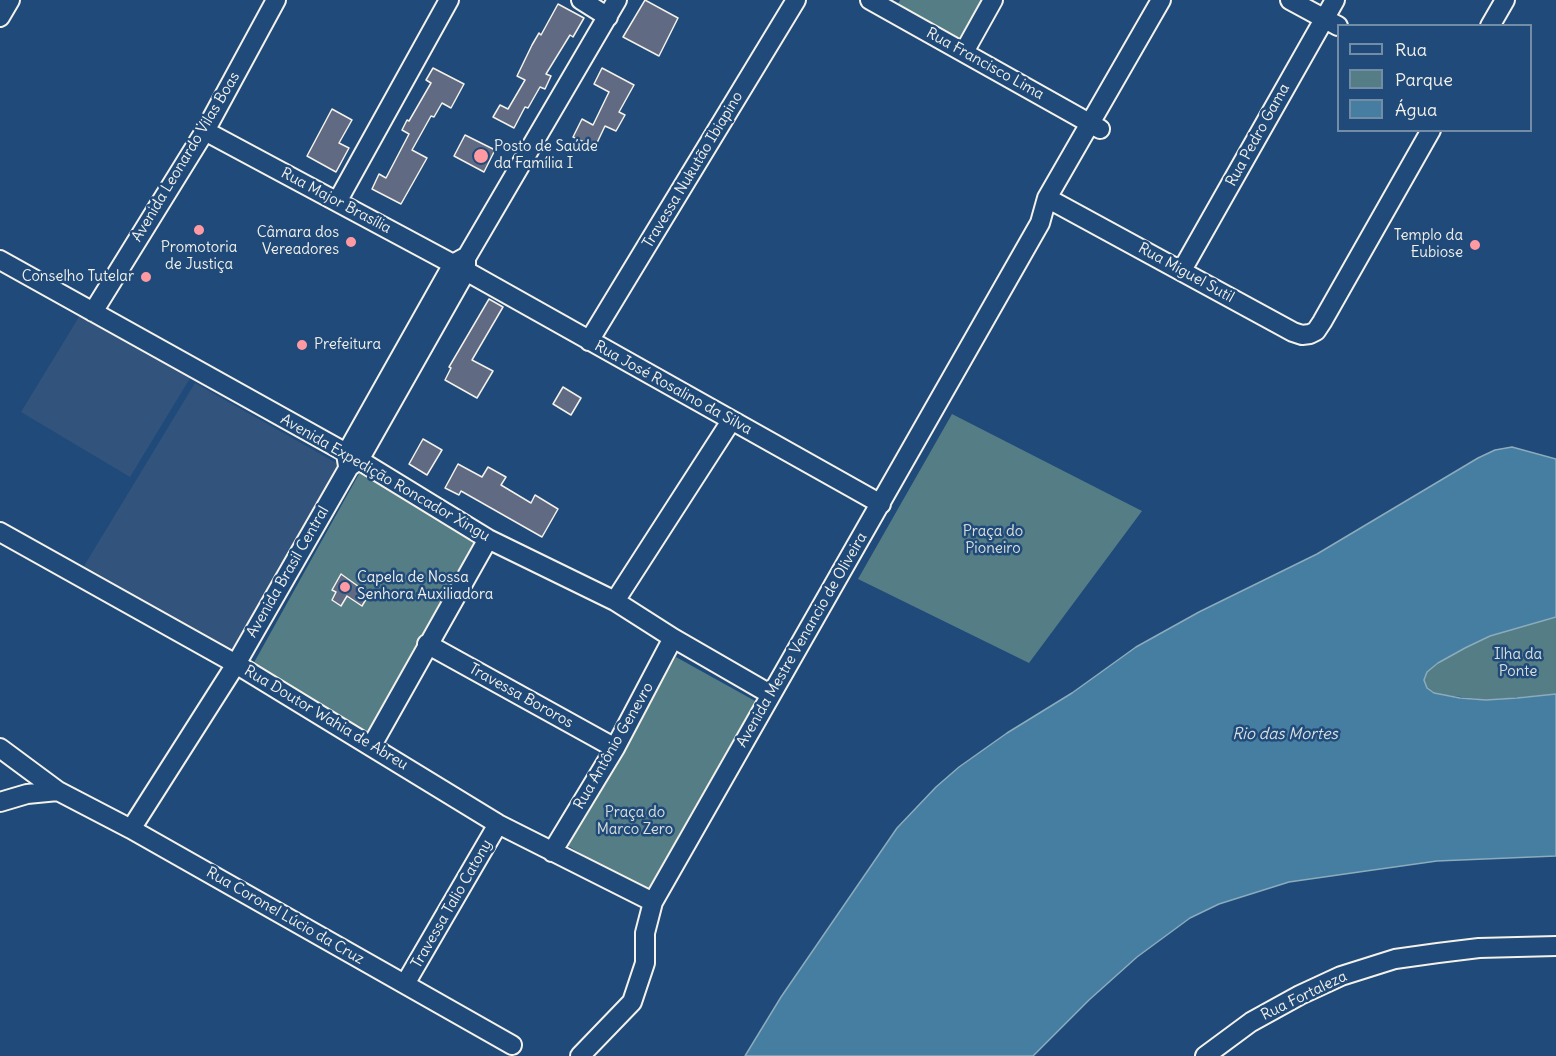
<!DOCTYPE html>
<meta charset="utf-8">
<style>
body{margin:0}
#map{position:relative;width:1556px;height:1056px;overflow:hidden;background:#1f4a7a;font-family:Delius,sans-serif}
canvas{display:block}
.legend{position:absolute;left:1337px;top:24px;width:195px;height:108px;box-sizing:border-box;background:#1f4a7a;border:2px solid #748da6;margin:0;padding:8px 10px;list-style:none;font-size:18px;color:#f4f1e8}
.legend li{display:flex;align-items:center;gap:12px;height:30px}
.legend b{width:30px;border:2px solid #748da6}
</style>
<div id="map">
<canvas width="1556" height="1056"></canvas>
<ul class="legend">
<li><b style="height:8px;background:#1f4a7a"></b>Rua</li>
<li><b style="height:16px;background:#547d85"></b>Parque</li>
<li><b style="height:16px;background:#467ea1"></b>Água</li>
</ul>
</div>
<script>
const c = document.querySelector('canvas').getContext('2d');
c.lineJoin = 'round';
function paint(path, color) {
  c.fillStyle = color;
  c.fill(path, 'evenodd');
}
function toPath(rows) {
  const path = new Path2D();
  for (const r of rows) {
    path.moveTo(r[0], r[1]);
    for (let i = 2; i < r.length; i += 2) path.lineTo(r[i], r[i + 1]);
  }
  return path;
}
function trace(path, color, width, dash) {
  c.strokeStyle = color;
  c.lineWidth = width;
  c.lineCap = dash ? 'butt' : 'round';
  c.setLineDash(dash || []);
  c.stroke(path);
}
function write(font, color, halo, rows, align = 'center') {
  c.font = font + ' Delius,sans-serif';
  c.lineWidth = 5;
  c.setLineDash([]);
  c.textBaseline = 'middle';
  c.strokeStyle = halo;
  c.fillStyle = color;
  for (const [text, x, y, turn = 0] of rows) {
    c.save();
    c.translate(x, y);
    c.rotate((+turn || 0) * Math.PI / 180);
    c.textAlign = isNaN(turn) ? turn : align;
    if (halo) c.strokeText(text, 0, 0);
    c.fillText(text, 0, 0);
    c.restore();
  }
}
const built = toPath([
 [82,312,192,375,130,477,21,412],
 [195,383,347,469,234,652,84,566]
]);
const green = toPath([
 [900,0,982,0,960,40,898,4],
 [952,414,1142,511,1029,663,858,579],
 [360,472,482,542,371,736,251,668],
 [1556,617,1556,694,1486,700,1445,695,1434,693,1427,688,1424,680,1427,672,1450,655,1490,636],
 [676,657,757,702,652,895,563,843]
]);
const water = toPath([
 [1512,447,1556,459,1556,617,1490,636,1465,648,1438,663,1427,672,1424,680,1427,688,1434,693,1460,698,1486,700,1517,698,1556,694,1556,856,1437,861,1359,872,1289,882,1219,904,1190,918,1137,957,1089,1000,1033,1056,745,1056,781,997,897,828,936,787,959,767,1007,733,1072,693,1136,647,1199,612,1317,554,1478,458,1495,450,1512,447]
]);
const building = toPath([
 [645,0,678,18,659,56,623,37,645,0],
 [558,4,584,18,573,37,570,35,546,74,551,76,545,89,540,87,528,108,525,107,514,128,493,117,500,105,508,109,525,80,517,76,532,45,539,33,541,35,558,4],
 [433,68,464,84,451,108,442,103,434,117,431,116,412,150,427,158,401,204,372,189,379,174,386,178,409,134,402,130,407,120,409,121,431,83,426,80,433,68],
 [602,68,634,85,619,112,625,115,616,131,605,126,595,147,573,137,582,119,593,125,609,92,594,84,602,68],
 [332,109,352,120,339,143,349,148,336,172,307,156,332,109],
 [465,135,495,150,484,172,454,156,465,135],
 [489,299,503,307,472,360,493,371,477,398,445,380,451,368,449,367,489,299],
 [563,387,581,398,571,415,553,404,563,387],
 [423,439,442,450,427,475,409,464,423,439],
 [458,464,482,477,488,467,506,477,501,485,531,503,535,495,558,509,542,537,461,491,459,495,445,488,458,464],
 [341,574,369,594,362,606,347,596,341,606,332,600,336,592,332,590,341,574]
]);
const minor = toPath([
 [581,0,608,17],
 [870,0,1100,129],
 [1290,0,1338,26],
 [0,17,10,0],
 [1490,26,1505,0],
 [964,52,993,0],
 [205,131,466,271,881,504],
 [1047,198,1293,332,1302,335,1310,334,1316,331,1322,322,1431,130],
 [337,202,449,0],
 [0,260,359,460,488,539,615,601,673,638,770,694],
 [1182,270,1335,0],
 [93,312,205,131,276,0],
 [589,341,796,0],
 [348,466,346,454,453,264,464,258],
 [0,532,236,664,498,824,653,902],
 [615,601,731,421],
 [427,644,615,748],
 [372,745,488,539],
 [0,748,58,791,131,829,512,1045],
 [0,802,27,794,58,791],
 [131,829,236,664,349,467,359,460,466,271,466,258,617,0],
 [552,852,615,748,673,638],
 [405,984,498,824],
 [580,1056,632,1002,645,963,645,933,653,902,1040,223,1047,198,1161,0],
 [1205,1056,1251,1022,1300,995,1341,976,1395,959,1438,953,1479,948,1556,946]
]);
const markers = [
 [481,156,8,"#ff9aa2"],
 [199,230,6,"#ff9aa2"],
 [351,242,6,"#ff9aa2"],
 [1475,245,6,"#ff9aa2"],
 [146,277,6,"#ff9aa2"],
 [302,345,6,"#ff9aa2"],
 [345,587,6,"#ff9aa2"]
];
const streetNames = [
 ["Rua Francisco Lima",985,64,29],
 ["Rua Pedro Gama",1258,135,-61],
 ["Avenida Leonardo Vilas Boas",186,157,-59],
 ["Travessa Nukutão Ibiapino",693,170,-59],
 ["Rua Major Brasília",336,201,28],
 ["Rua Miguel Sutil",1186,273,29],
 ["Rua José Rosalino da Silva",673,388,29],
 ["Avenida Expedição Roncador Xingu",385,478,30],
 ["Avenida Brasil Central",288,572,-60],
 ["Avenida Mestre Venancio de Oliveira",802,640,-60],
 ["Travessa Bororos",521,696,29],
 ["Rua Doutor Wahia de Abreu",326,718,31],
 ["Rua Antônio Genevro",614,746,-60],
 ["Travessa Talio Catony",452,904,-60],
 ["Rua Coronel Lúcio da Cruz",285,916,30],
 ["Rua Fortaleza",1304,996,-26]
];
const poiNames = [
 ["Posto de Saúde",494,147],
 ["da Família I",494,164],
 ["Câmara dos",339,233,"right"],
 ["Vereadores",339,250,"right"],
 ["Templo da",1463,236,"right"],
 ["Eubiose",1463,253,"right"],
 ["Promotoria",199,248,"center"],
 ["de Justiça",199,265,"center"],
 ["Conselho Tutelar",134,277,"right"],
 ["Prefeitura",314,345],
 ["Capela de Nossa",357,578],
 ["Senhora Auxiliadora",357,595]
];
const parkNames = [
 ["Praça do",993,532],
 ["Pioneiro",993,549],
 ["Ilha da",1518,655],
 ["Ponte",1518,672],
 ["Praça do",635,813],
 ["Marco Zero",635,830]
];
const waterNames = [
 ["Rio das Mortes",1285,734]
];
paint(built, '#32547c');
paint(green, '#547d85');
paint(water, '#467ea1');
trace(water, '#8cacbd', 1.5);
paint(building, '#606a82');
trace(building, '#f4f1e8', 1.5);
trace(minor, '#f4f1e8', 22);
trace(minor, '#1f4a7a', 18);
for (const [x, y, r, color] of markers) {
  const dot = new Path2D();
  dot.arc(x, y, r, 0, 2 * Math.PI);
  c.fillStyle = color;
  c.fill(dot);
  trace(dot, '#1f4a7a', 2);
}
write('15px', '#f4f1e8', '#1f4a7a', streetNames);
write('15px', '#f4f1e8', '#1f4a7a', poiNames, 'left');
write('15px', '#dce0d9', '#1f4a7a', parkNames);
write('italic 16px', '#dae0dd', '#1f4a7a', waterNames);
</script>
